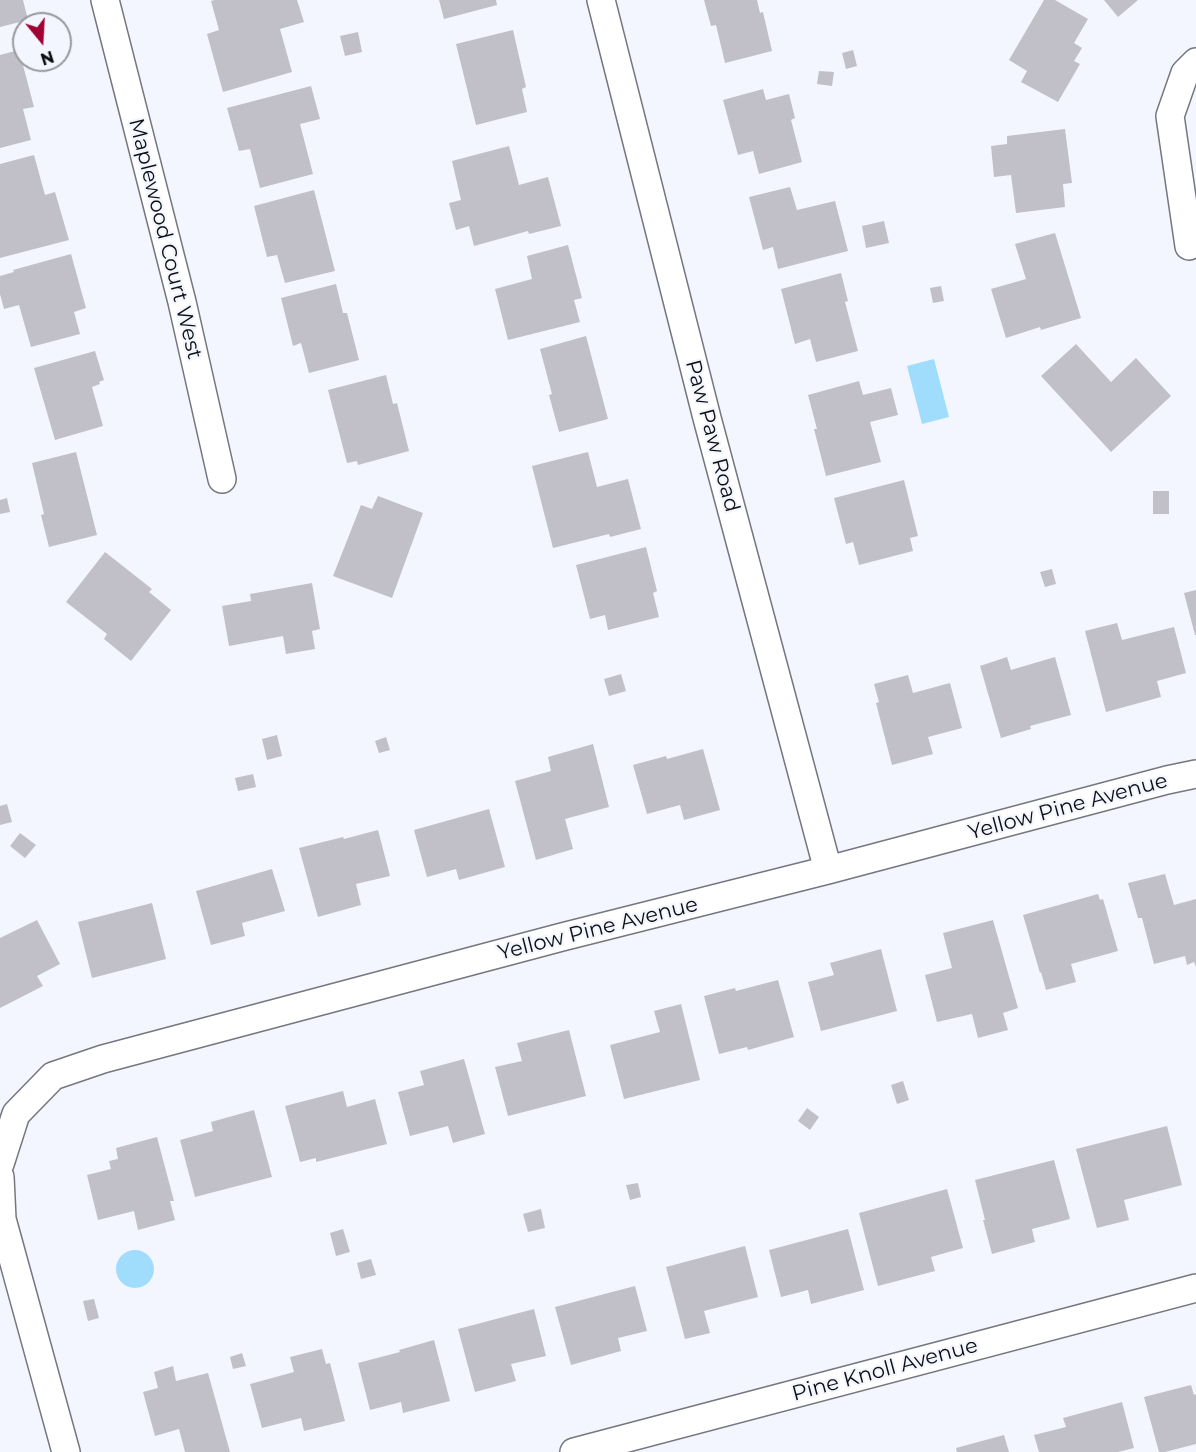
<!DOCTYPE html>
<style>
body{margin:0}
#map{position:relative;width:1196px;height:1452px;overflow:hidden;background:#f3f6fe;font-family:Montserrat,sans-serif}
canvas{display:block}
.north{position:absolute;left:12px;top:12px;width:60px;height:60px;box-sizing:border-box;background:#f3f6fe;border:2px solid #97999f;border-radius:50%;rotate:162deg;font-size:16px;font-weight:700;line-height:24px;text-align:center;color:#0d0e10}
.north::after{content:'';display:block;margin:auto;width:21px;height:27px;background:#a10131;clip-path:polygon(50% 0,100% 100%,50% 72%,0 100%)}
</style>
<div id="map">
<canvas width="1196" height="1452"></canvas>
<div class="north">N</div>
</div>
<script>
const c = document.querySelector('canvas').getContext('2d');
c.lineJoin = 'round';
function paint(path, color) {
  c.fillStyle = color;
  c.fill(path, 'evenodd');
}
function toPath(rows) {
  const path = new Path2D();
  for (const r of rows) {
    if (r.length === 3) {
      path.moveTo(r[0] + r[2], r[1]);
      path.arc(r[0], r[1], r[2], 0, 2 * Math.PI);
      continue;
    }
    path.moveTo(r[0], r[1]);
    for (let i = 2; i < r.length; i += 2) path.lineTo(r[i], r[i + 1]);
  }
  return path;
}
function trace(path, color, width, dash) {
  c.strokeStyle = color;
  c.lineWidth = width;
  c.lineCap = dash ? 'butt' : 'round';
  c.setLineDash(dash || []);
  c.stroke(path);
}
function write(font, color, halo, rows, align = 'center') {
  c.font = font + ' Montserrat,sans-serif';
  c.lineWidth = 4.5;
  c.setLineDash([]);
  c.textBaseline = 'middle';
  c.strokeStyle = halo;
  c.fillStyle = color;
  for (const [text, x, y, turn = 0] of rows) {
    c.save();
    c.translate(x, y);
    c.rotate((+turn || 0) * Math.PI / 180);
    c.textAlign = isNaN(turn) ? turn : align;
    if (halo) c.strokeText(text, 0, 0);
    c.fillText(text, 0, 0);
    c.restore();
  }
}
const water = toPath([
 [934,359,949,417,922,424,907,366],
 [135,1269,19]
]);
const building = toPath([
 [0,0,23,0,28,20,0,27],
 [215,0,297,0,304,22,280,29,292,72,223,92,207,34,219,30,211,1],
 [439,0,496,0,497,5,444,19],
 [704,0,757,0,760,13,763,12,772,51,725,63,716,25,711,26],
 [1044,0,1055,0,1088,19,1074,43,1082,48,1074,61,1080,64,1058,102,1021,82,1027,71,1009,60],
 [1104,0,1138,0,1118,17],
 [513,30,526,87,522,89,527,112,476,125,456,44],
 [358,32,362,52,345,56,340,36],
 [19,50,34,107,23,109,31,140,0,148,0,55],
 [853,50,857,66,846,69,842,53],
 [819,71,834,72,832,86,817,84],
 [311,86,320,119,300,124,313,174,260,188,250,149,239,151,227,108],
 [763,89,766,100,789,94,795,118,791,120,802,162,759,174,753,151,738,155,723,100],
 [1065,129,1072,183,1063,184,1065,207,1016,213,1011,175,994,177,991,146,1007,144,1007,136],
 [509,146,519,185,548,177,561,226,529,234,528,231,474,246,469,226,456,230,449,203,461,200,452,161],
 [34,155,45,195,55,192,69,240,0,258,0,164],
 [790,187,797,210,835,201,848,251,778,269,773,247,763,250,749,197],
 [314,190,335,271,285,283,277,255,267,257,254,206],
 [884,221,889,243,866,248,862,226],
 [1055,233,1081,318,1041,330,1040,327,1006,338,991,289,1026,279,1015,244],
 [568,245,582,298,574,300,580,322,508,340,495,289,532,279,527,256],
 [71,254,86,308,74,312,80,334,31,347,19,305,4,309,0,294,0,276,14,272,13,270],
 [841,273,848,301,845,302,858,351,816,362,810,339,795,344,781,289],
 [336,284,343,313,347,313,359,360,309,373,301,343,293,346,281,298],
 [941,286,944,301,933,303,930,288],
 [586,336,608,419,559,432,549,395,552,394,540,349],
 [1076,344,1111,382,1136,358,1171,396,1111,452,1041,376],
 [95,351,104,380,99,382,100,384,92,387,103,426,55,440,34,368],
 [386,375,393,404,397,403,409,451,358,465,357,461,347,463,328,390],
 [859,381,863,395,891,388,898,415,870,422,881,462,826,476,814,429,817,429,808,395],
 [76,452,97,535,49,547,41,515,44,514,32,463],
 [588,452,597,487,628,479,641,529,610,537,609,534,553,548,532,466],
 [904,480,918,536,910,538,913,551,859,565,853,542,846,544,834,498],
 [1153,491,1169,491,1169,514,1153,514],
 [378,496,423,513,392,598,333,576,361,505,372,509],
 [7,498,10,512,0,514,0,500],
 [646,547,657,591,653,593,659,617,608,630,605,615,590,619,576,565],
 [105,552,152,589,149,592,171,610,131,661,104,639,107,634,66,602],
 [1052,569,1056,584,1045,587,1040,572],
 [312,583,320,629,312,631,315,649,286,654,283,636,229,646,222,606,251,601,250,594],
 [1196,590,1196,635,1195,635,1184,593],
 [1117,623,1122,640,1174,627,1186,673,1157,681,1161,697,1106,712,1085,631],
 [1007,657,1011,670,1055,657,1071,715,1030,726,1031,729,1001,738,980,666],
 [621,674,626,691,609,696,604,679],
 [908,675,913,693,950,683,962,728,928,737,933,754,892,765,876,703,879,702,874,684],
 [277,735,282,756,267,760,262,739],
 [386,737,390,750,379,753,375,741],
 [593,744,609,807,565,819,573,849,536,860,515,781,551,771,548,757],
 [703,749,720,810,684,820,680,805,647,814,633,765,666,756,667,759],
 [253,774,256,787,238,791,235,778],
 [7,804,12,822,0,825,0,806],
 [489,809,505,867,459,880,456,869,427,877,414,830],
 [378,830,390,876,356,884,361,905,318,917,299,848,343,837,344,839],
 [20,833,36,845,25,858,10,846],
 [272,869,285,911,242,923,245,936,211,945,196,891],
 [1165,874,1174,905,1196,899,1196,967,1194,962,1187,965,1185,956,1154,964,1142,918,1138,918,1128,883],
 [1098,894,1100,900,1103,899,1118,951,1071,964,1076,982,1046,990,1041,972,1040,973,1023,915],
 [152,903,166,959,92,978,78,922],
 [37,920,60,964,37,976,43,986,0,1008,0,938],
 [993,920,1018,1008,1003,1013,1008,1030,978,1038,972,1014,937,1022,925,975,952,968,943,933],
 [881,949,897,1011,821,1031,808,982,834,975,830,963],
 [778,980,794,1037,748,1050,747,1047,719,1054,704,996,735,988,736,991],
 [681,1004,700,1080,624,1099,610,1045,660,1032,654,1011],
 [569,1030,586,1096,508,1116,495,1067,522,1061,517,1043],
 [464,1059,485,1134,453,1143,448,1126,410,1136,398,1092,424,1085,420,1071],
 [903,1081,909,1100,897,1104,891,1085],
 [343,1091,347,1107,375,1099,387,1144,316,1162,316,1158,300,1162,285,1106],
 [807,1108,819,1117,810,1130,798,1121],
 [254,1110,272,1177,195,1197,180,1140,213,1131,211,1122],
 [1167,1126,1182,1185,1124,1200,1129,1220,1097,1228,1076,1149],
 [157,1137,174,1201,170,1201,175,1220,138,1230,134,1211,98,1220,87,1175,111,1169,109,1161,118,1159,116,1148],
 [1054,1160,1070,1219,1032,1229,1035,1242,992,1254,983,1220,985,1220,975,1180],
 [638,1183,641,1197,630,1200,626,1185],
 [947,1189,963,1248,931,1257,935,1271,878,1286,859,1213],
 [541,1209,545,1228,528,1232,523,1214],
 [343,1229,350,1252,336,1256,330,1233],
 [848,1229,864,1290,811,1304,808,1290,781,1297,769,1250],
 [745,1246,758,1297,704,1311,710,1333,685,1339,666,1267],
 [371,1259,376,1275,361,1279,357,1263],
 [635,1286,647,1331,618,1338,621,1351,571,1365,555,1307],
 [94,1299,99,1318,88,1321,83,1301],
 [534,1309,546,1356,511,1364,516,1381,475,1392,458,1329],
 [434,1340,450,1401,403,1413,401,1402,370,1410,358,1363,400,1352,399,1350],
 [322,1349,326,1364,330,1363,345,1421,304,1431,301,1418,262,1428,250,1384,294,1372,290,1357],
 [242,1353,246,1366,233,1369,230,1357],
 [173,1366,176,1381,208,1373,230,1452,185,1452,179,1429,155,1436,143,1392,158,1388,154,1372],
 [1191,1385,1194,1395,1196,1394,1196,1444,1165,1452,1159,1452,1144,1397],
 [1122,1402,1134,1448,1118,1452,1039,1452,1034,1435,1066,1427,1063,1418],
 [1004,1435,1009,1452,957,1452,956,1448]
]);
const street = toPath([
 [105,0,182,302,222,479],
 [601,0,707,418,828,870],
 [1189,246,1170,116,1185,73,1196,62],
 [0,1164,16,1114,53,1076,103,1059,562,937,828,870,1167,780,1196,774],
 [0,1177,2,1219,66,1452],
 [574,1452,1196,1288]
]);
const streetNames = [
 ["Maplewood Court West",165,239,76],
 ["Paw Paw Road",712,436,75],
 ["Yellow Pine Avenue",1068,807,-15],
 ["Yellow Pine Avenue",598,929,-14],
 ["Pine Knoll Avenue",885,1370,-15]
];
paint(water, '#a0ddfd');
paint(building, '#c1c0c8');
trace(street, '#75777e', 30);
trace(street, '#fff', 27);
write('21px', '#0d0e10', '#f3f6fe', streetNames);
</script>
